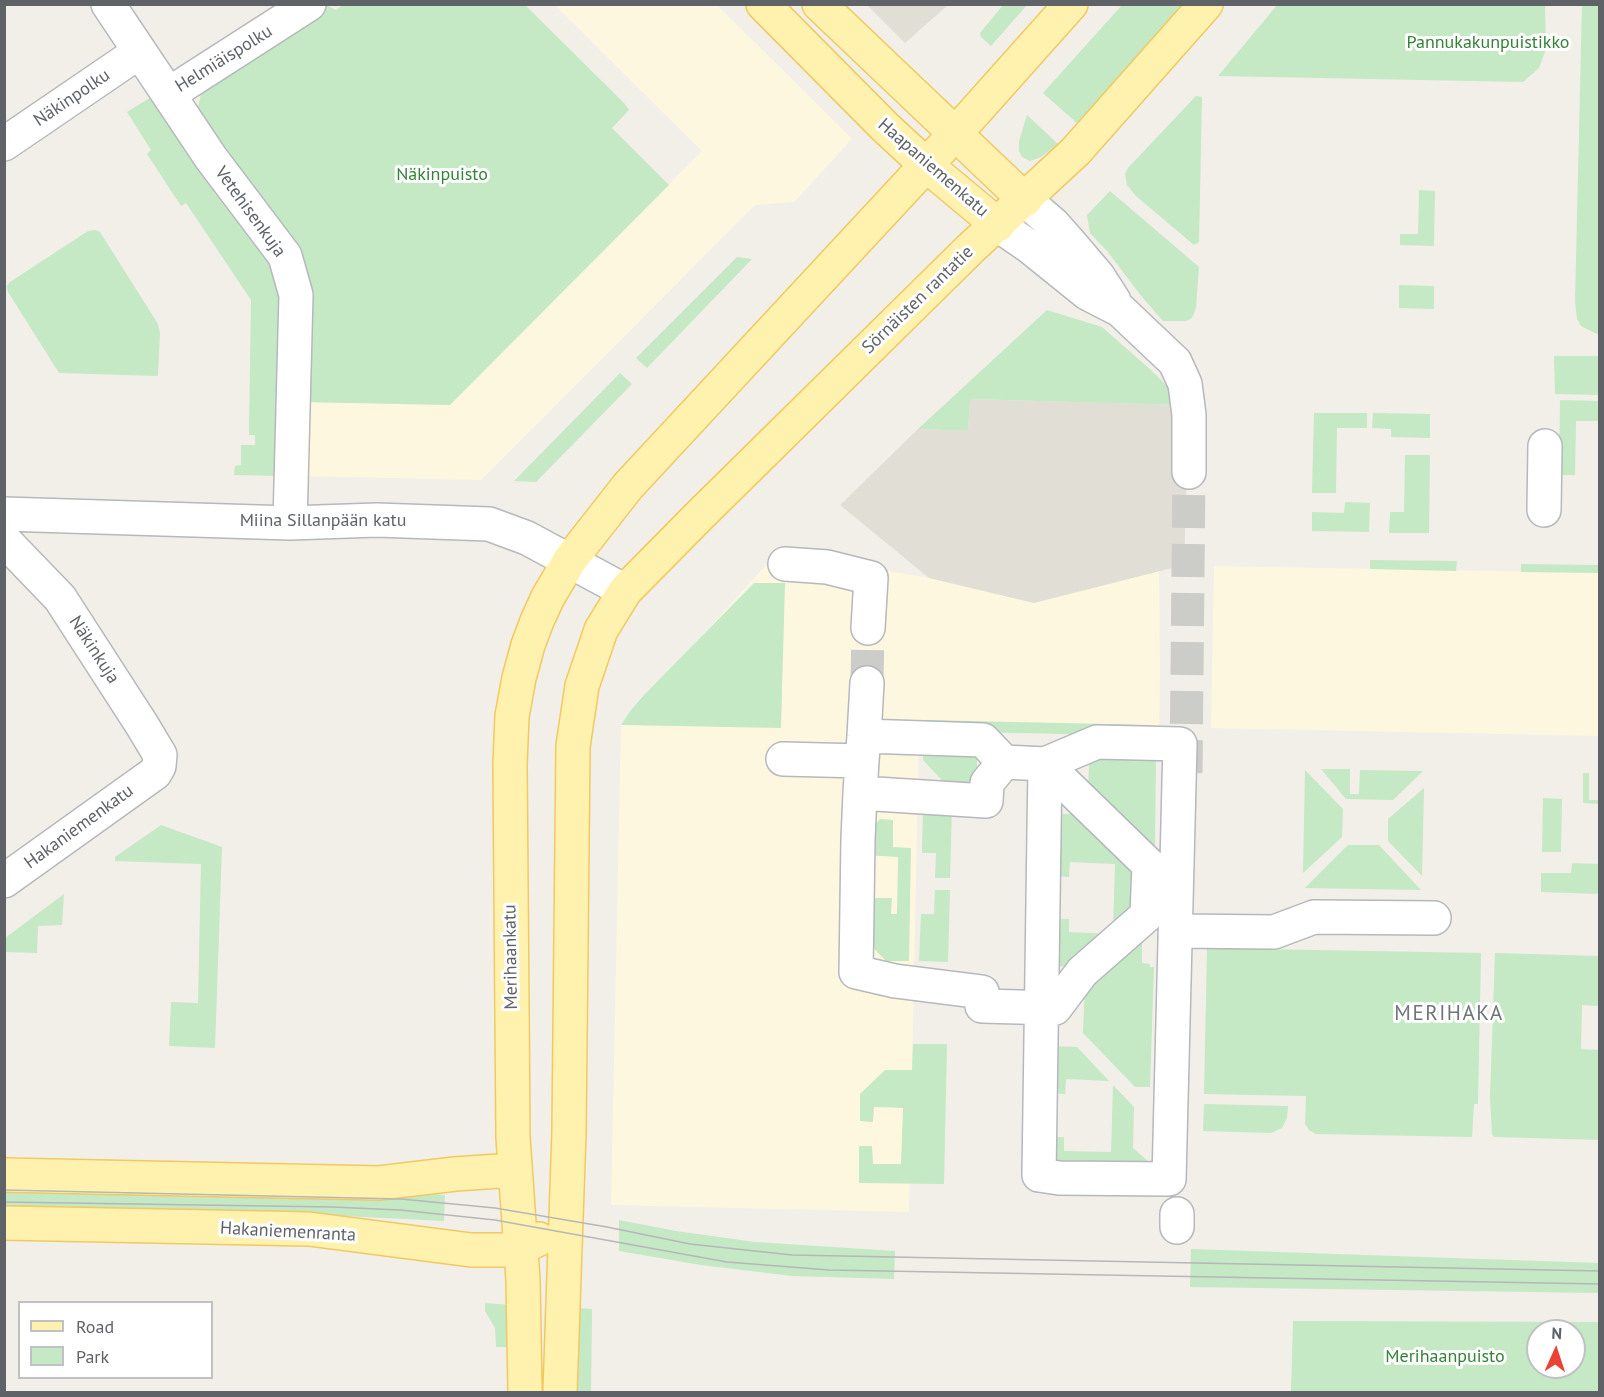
<!DOCTYPE html>
<meta charset="utf-8">
<style>
body{margin:0}
#map{position:relative;width:1604px;height:1397px;overflow:hidden;background:#f1efe8;font-family:"PT Sans",sans-serif}
canvas{display:block}
.frame{position:absolute;inset:0;border:6px solid #5f6368;pointer-events:none}
.legend{position:absolute;left:18px;top:1301px;width:195px;height:78px;box-sizing:border-box;background:#fff;border:2px solid #bfc1c3;margin:0;padding:8px 10px;list-style:none;font-size:18px;color:#5f6368}
.legend li{display:flex;align-items:center;gap:12px;height:30px}
.legend b{width:30px;border:2px solid #bfc1c3}
.north{position:absolute;left:1526px;top:1319px;width:60px;height:60px;box-sizing:border-box;background:#fff;border:2px solid #bfc1c3;border-radius:50%;rotate:3deg;font-size:16px;font-weight:700;line-height:24px;text-align:center;color:#5f6368}
.north::after{content:'';display:block;margin:auto;width:21px;height:27px;background:#ea4335;clip-path:polygon(50% 0,100% 100%,50% 72%,0 100%)}
</style>
<div id="map">
<canvas width="1604" height="1397"></canvas>
<div class="frame"></div>
<ul class="legend">
<li><b style="height:8px;background:#fff2af"></b>Road</li>
<li><b style="height:16px;background:#c5e8c5"></b>Park</li>
</ul>
<div class="north">N</div>
</div>
<script>
const c = document.querySelector('canvas').getContext('2d');
c.lineJoin = 'round';
function paint(path, color) {
  c.fillStyle = color;
  c.fill(path, 'evenodd');
}
function toPath(rows) {
  const path = new Path2D();
  for (const r of rows) {
    path.moveTo(r[0], r[1]);
    for (let i = 2; i < r.length; i += 2) path.lineTo(r[i], r[i + 1]);
  }
  return path;
}
function trace(path, color, width, dash) {
  c.strokeStyle = color;
  c.lineWidth = width;
  c.lineCap = dash ? 'butt' : 'round';
  c.setLineDash(dash || []);
  c.stroke(path);
}
function write(font, color, halo, rows, align = 'center') {
  c.font = font + ' "PT Sans",sans-serif';
  c.lineWidth = 6;
  c.setLineDash([]);
  c.textBaseline = 'middle';
  c.strokeStyle = halo;
  c.fillStyle = color;
  for (const [text, x, y, turn = 0] of rows) {
    c.save();
    c.translate(x, y);
    c.rotate((+turn || 0) * Math.PI / 180);
    c.textAlign = isNaN(turn) ? turn : align;
    if (halo) c.strokeText(text, 0, 0);
    c.fillText(text, 0, 0);
    c.restore();
  }
}
const commercial = toPath([
 [555,5,717,5,852,139,794,202,755,205,481,480,300,476,301,402,450,405,702,151],
 [778,552,929,578,1034,603,1159,570,1160,674,1159,736,919,731,909,1212,611,1205,621,725],
 [1214,566,1599,573,1599,736,1211,728]
]);
const education = toPath([
 [867,5,948,5,905,43],
 [970,399,1182,405,1189,415,1184,565,1034,603,929,578,840,505,918,429,968,431]
]);
const green = toPath([
 [344,4,525,5,624,103,629,110,612,128,669,185,450,405,301,402,304,287,199,120,198,107,201,94,219,74,326,5,336,10],
 [1004,4,1027,5,991,46,981,37,980,33],
 [1278,4,1545,5,1546,49,1539,68,1523,82,1218,76],
 [1122,5,1185,5,1078,124,1043,93],
 [1582,5,1599,5,1599,335,1581,326,1577,319,1575,301],
 [156,94,277,276,284,295,279,476,234,475,235,466,241,465,241,445,255,445,255,435,249,435,251,300,186,203,181,206,147,154,151,150,127,112],
 [1196,96,1202,97,1199,242,1194,245,1136,196,1127,185,1125,174,1128,168],
 [1027,115,1058,144,1041,157,1030,161,1022,157,1019,151,1019,141],
 [1419,190,1435,191,1434,246,1400,245,1400,234,1418,234],
 [1110,191,1199,267,1196,308,1192,318,1186,321,1163,321,1142,297,1107,251,1090,233,1087,215],
 [95,230,100,232,158,324,160,333,158,376,59,373,8,292,7,286,10,282,88,231],
 [737,257,752,259,647,368,636,358],
 [1399,285,1434,286,1434,309,1399,308],
 [1047,310,1102,327,1151,370,1169,388,1182,405,970,399,968,431,918,429],
 [1554,356,1599,356,1599,395,1555,394],
 [620,373,632,384,536,482,514,481],
 [1560,400,1599,401,1599,421,1576,421,1575,475,1559,475],
 [1314,413,1367,413,1367,428,1337,428,1336,493,1312,493],
 [1373,413,1430,414,1430,438,1391,437,1391,429,1372,428],
 [1405,455,1430,455,1429,533,1389,533,1390,512,1404,512],
 [1345,502,1370,503,1369,532,1312,531,1312,512,1344,513],
 [1370,560,1457,561,1456,571,1370,569],
 [1521,564,1599,565,1599,573,1521,572],
 [754,583,785,583,781,728,621,725,631,710,645,694],
 [925,720,1152,725,1155,727,1153,736,923,731,919,723],
 [923,746,977,747,977,791,952,791,923,760],
 [1104,750,1156,751,1155,847,1139,847,1088,794,1089,765],
 [1321,769,1350,769,1350,794,1359,794,1360,770,1423,771,1393,800,1346,799],
 [1305,770,1343,809,1342,837,1303,873],
 [1583,773,1589,773,1589,800,1598,800,1599,773,1599,804,1583,803],
 [1424,788,1422,876,1388,841,1388,819],
 [1543,798,1562,799,1561,852,1542,852],
 [923,806,952,807,950,878,935,878,936,853,922,853],
 [1056,814,1089,814,1139,868,1138,908,1113,931,1115,864,1070,862,1069,877,1055,876],
 [880,819,893,820,893,847,911,848,909,961,886,961,863,937,872,898,892,898,891,914,897,914,898,857,865,855,865,834],
 [161,825,222,847,215,1048,169,1046,171,1002,198,1003,201,864,115,861,115,857],
 [1348,845,1379,845,1421,890,1305,888],
 [1572,863,1599,864,1599,894,1541,892,1541,873,1571,873],
 [935,890,950,890,948,962,919,961,921,914,934,914],
 [64,894,62,925,38,926,37,953,5,952,5,938],
 [1053,919,1069,919,1069,932,1111,934,1077,967,1052,966],
 [1124,942,1142,942,1142,963,1150,964,1150,967,1154,967,1150,1087,1135,1087,1083,1033,1085,979],
 [1207,948,1481,953,1478,1104,1474,1104,1472,1137,1316,1134,1309,1130,1305,1124,1306,1096,1204,1094],
 [1495,953,1599,956,1599,1006,1582,1005,1581,1049,1599,1050,1599,1140,1495,1137,1492,1135,1490,1096],
 [913,1044,947,1044,944,1184,859,1183,859,1146,872,1146,873,1164,901,1164,903,1108,874,1107,873,1122,860,1121,860,1094,885,1070,912,1070],
 [1052,1046,1077,1047,1109,1081,1066,1079,1065,1094,1050,1093],
 [1113,1085,1134,1107,1133,1148,1149,1162,1148,1174,1049,1172,1050,1137,1064,1137,1064,1151,1111,1152],
 [1204,1104,1288,1106,1287,1118,1282,1128,1271,1133,1203,1131],
 [5,1184,420,1193,445,1195,444,1221,324,1215,5,1208],
 [619,1220,676,1231,755,1242,895,1251,894,1279,792,1276,701,1265,619,1251],
 [1191,1249,1599,1263,1599,1293,1190,1287],
 [485,1303,510,1305,510,1347,496,1347,495,1328,485,1311],
 [578,1308,592,1309,591,1392,577,1392],
 [1293,1321,1599,1322,1599,1392,1291,1392],
 [1538,1331,1574,1331,1574,1367,1538,1367]
]);
const minorTunnel = toPath([
 [867,683,868,628],
 [1186,773,1189,472]
]);
const minor = toPath([
 [108,4,211,158,285,256,296,295,290,523],
 [169,94,309,4],
 [4,144,139,52],
 [1025,200,1053,224,1069,242,1098,276,1114,301],
 [998,225,1030,247,1087,293,1120,310,1175,362,1185,384,1189,415,1189,472],
 [1544,510,1545,446],
 [4,514,290,523,377,520,489,524,527,538,625,591],
 [4,540,60,598,142,725,160,755,159,766,155,773,4,881],
 [785,564,827,567,871,578,868,628],
 [864,736,983,740,1004,762,1045,764,1149,865,1147,915,1082,972,1055,1008,982,1006,982,992,895,981,856,972,858,839,860,793,862,761,864,736,867,683],
 [1097,742,1180,744,1169,1179,1059,1178,1039,1175,1045,764,1097,742],
 [783,759,862,761],
 [860,793,986,801,987,783,1004,762],
 [1176,931,1274,932,1314,917,1434,918],
 [1177,1227,1177,1214]
]);
const major = toPath([
 [763,4,885,127,926,165,998,225],
 [819,4,1025,200],
 [4,1175,379,1183,455,1174,514,1170],
 [4,1223,309,1229,471,1250,506,1250,520,1248,539,1239],
 [525,1392,523,1280,513,1137,510,764,512,716,519,678,528,645,537,621,548,597,570,560,628,486,955,134,1071,4],
 [560,1392,569,1132,573,746,582,686,601,630,625,591,699,516,971,248,1075,152,1206,4]
]);
const tram = toPath([
 [4,1190,401,1199,495,1208,607,1227,690,1244,792,1255,1600,1271],
 [4,1202,332,1207,400,1210,495,1220,727,1262,829,1270,1600,1284]
]);
const parkNames = [
 ["Pannukakunpuistikko",1488,43],
 ["Näkinpuisto",442,175],
 ["Merihaanpuisto",1445,1357]
];
const streetNames = [
 ["Helmiäispolku",224,59,-32],
 ["Näkinpolku",72,98,-34],
 ["Haapaniemenkatu",933,168,41],
 ["Vetehisenkuja",250,212,54],
 ["Sörnäisten rantatie",918,300,-44],
 ["Miina Sillanpään katu",323,521],
 ["Näkinkuja",94,650,57],
 ["Hakaniemenkatu",79,827,-36],
 ["Merihaankatu",511,957,-91],
 ["Hakaniemenranta",288,1232,3]
];
const quarterNames = [
 ["MERIHAKA",1449,1014]
];
paint(commercial, '#fef7e0');
paint(education, '#e1ded6');
paint(green, '#c5e8c5');
trace(minorTunnel, '#ccccc8', 33, [33, 16]);
trace(minor, '#b5b8bc', 36);
trace(major, '#f2c960', 36);
trace(minor, '#fff', 33);
trace(major, '#fff2af', 33);
trace(tram, '#b6b7b8', 1.5);
write('18px', '#348238', '#fff', parkNames);
write('18px', '#5f6368', '#fff', streetNames);
c.letterSpacing = '1.5px';
write('21px', '#70757a', '#fff', quarterNames);
c.letterSpacing = '0px';
</script>
